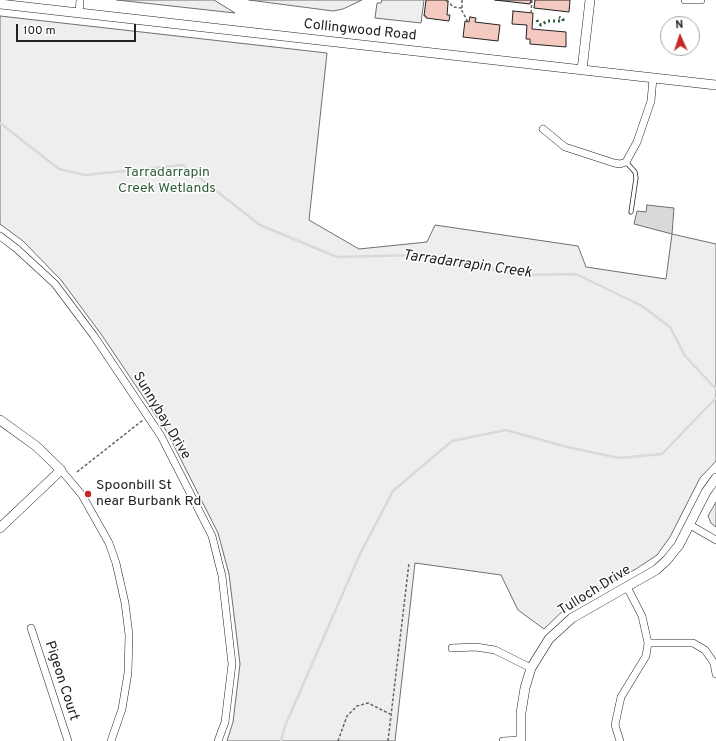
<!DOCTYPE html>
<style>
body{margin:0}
#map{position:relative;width:716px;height:741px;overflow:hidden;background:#fff;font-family:Overpass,sans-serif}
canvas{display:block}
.north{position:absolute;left:660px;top:16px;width:40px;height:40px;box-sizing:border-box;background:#fff;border:1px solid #a7a7a7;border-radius:50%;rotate:357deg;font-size:11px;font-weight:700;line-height:16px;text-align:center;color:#222}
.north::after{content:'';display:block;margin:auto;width:14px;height:18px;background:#c62828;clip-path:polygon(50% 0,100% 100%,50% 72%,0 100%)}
.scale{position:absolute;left:16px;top:24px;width:120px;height:18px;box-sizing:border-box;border:2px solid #222;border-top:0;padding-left:5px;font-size:12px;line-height:14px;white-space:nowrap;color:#222;-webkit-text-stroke:3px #fff;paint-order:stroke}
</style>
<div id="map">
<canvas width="716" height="741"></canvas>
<div class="north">N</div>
<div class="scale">100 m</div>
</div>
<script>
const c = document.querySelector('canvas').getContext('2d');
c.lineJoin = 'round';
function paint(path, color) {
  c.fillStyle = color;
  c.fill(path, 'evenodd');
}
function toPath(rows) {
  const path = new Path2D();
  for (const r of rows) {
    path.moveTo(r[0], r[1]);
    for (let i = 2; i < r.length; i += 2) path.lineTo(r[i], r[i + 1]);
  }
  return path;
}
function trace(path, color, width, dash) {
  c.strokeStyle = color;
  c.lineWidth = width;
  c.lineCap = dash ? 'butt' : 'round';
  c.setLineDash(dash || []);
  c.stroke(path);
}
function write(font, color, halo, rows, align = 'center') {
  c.font = font + ' Overpass,sans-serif';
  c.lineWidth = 3;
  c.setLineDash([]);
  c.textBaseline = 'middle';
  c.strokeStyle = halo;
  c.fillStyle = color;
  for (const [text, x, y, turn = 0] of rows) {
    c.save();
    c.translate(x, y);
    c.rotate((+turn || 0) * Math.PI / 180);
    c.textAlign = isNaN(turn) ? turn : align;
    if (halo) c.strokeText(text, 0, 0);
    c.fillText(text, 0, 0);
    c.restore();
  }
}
const green = toPath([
 [117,0,214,0,235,13,117,0],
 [249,0,362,0,343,9,333,11,249,0],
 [382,0,424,0,421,23,375,18,377,3,381,3,382,0],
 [0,16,327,53,309,220,359,249,427,242,435,225,578,246,586,267,666,279,672,234,716,244,716,461,700,478,670,537,657,555,636,569,568,606,544,629,518,610,501,575,415,563,395,741,227,741,233,722,240,664,229,574,218,533,167,432,101,334,61,280,23,241,0,224,0,16],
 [716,502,716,527,711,523,708,516,716,502]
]);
const water = toPath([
 [647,205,674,208,672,234,634,224,637,211,646,212,647,205]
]);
const stream = toPath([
 [0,123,59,169,85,175,183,165,260,225,337,257,416,255,521,275,576,274,642,306,670,327,685,356,716,389],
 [281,741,285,726,360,554,393,491,452,441,506,430,567,447,619,458,662,454,716,398]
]);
const building = toPath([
 [426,0,446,0,448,3,447,15,450,15,449,21,426,18,426,16,424,16,426,0],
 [495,0,531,0,530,4,495,0],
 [535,0,570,0,569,12,534,8,535,0],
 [513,11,533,13,532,29,566,32,566,47,530,44,530,39,526,39,527,25,512,24,513,11],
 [470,17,476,18,475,22,500,25,498,41,463,37,465,21,469,22,470,17]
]);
const path = toPath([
 [447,0,453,7,462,8],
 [462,0,462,11,468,22],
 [531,13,532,0],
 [77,472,143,420],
 [338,741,347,716,357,706,368,703,390,714],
 [388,741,409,563]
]);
const service = toPath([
 [626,162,635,172,636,178,631,212]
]);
const minor = toPath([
 [685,0,701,0],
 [79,13,80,0],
 [543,129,565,147,614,163,620,164,626,162,637,142,651,101,653,78],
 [0,236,17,249,55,284,94,336,161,436,212,536,222,576,232,664,225,722,218,741],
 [61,470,82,495,109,543,116,563,125,603,129,635,128,673,122,709,111,741],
 [690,525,716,540],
 [31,628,68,741],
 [648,643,693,643,705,650,714,663,716,674],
 [452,648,476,647,495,650,531,668],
 [503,741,521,740],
 [620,741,615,725,621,697,646,656,648,643,642,616,627,587]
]);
const tertiary = toPath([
 [0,4,716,85],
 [582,70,590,0],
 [0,420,36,446,61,470,0,528],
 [521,741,521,713,525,688,531,668,549,639,572,618,656,570,667,560,679,545,706,492,716,478]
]);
const hedge = toPath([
 [537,20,538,23,541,25,547,21,563,21,563,19,559,17]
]);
const markers = [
 [88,494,4,"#c62828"]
];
const streetNames = [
 ["Collingwood Road",360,31,6],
 ["Sunnybay Drive",161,416,59],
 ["Tulloch Drive",595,591,-32],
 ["Pigeon Court",61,681,72]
];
const parkNames = [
 ["Tarradarrapin",167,173],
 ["Creek Wetlands",167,189]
];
const poiNames = [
 ["Spoonbill St",96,486],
 ["near Burbank Rd",96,502]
];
const waterNames = [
 ["Tarradarrapin Creek",467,265,8]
];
paint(green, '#eee');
trace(green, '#6f6f6f', 1);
paint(water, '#d9d9d9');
trace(water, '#6f6f6f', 1);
trace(stream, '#d9d9d9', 2.5);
paint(building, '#f3c9c0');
trace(building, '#222', 1);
trace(service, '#222', 5);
trace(minor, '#222', 8);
trace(tertiary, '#222', 10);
trace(path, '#646464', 1.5, [3, 2]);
trace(service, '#fff', 3.5);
trace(minor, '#fff', 7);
trace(tertiary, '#fff', 9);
trace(hedge, '#2f5e38', 3, [2, 3]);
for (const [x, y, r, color] of markers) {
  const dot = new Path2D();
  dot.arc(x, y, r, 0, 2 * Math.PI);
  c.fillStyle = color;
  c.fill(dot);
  trace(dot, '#fff', 1.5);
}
write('14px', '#222', '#fff', streetNames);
write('14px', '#2f5e38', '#fff', parkNames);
write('14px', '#222', '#fff', poiNames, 'left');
write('italic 15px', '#222', '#fff', waterNames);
</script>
